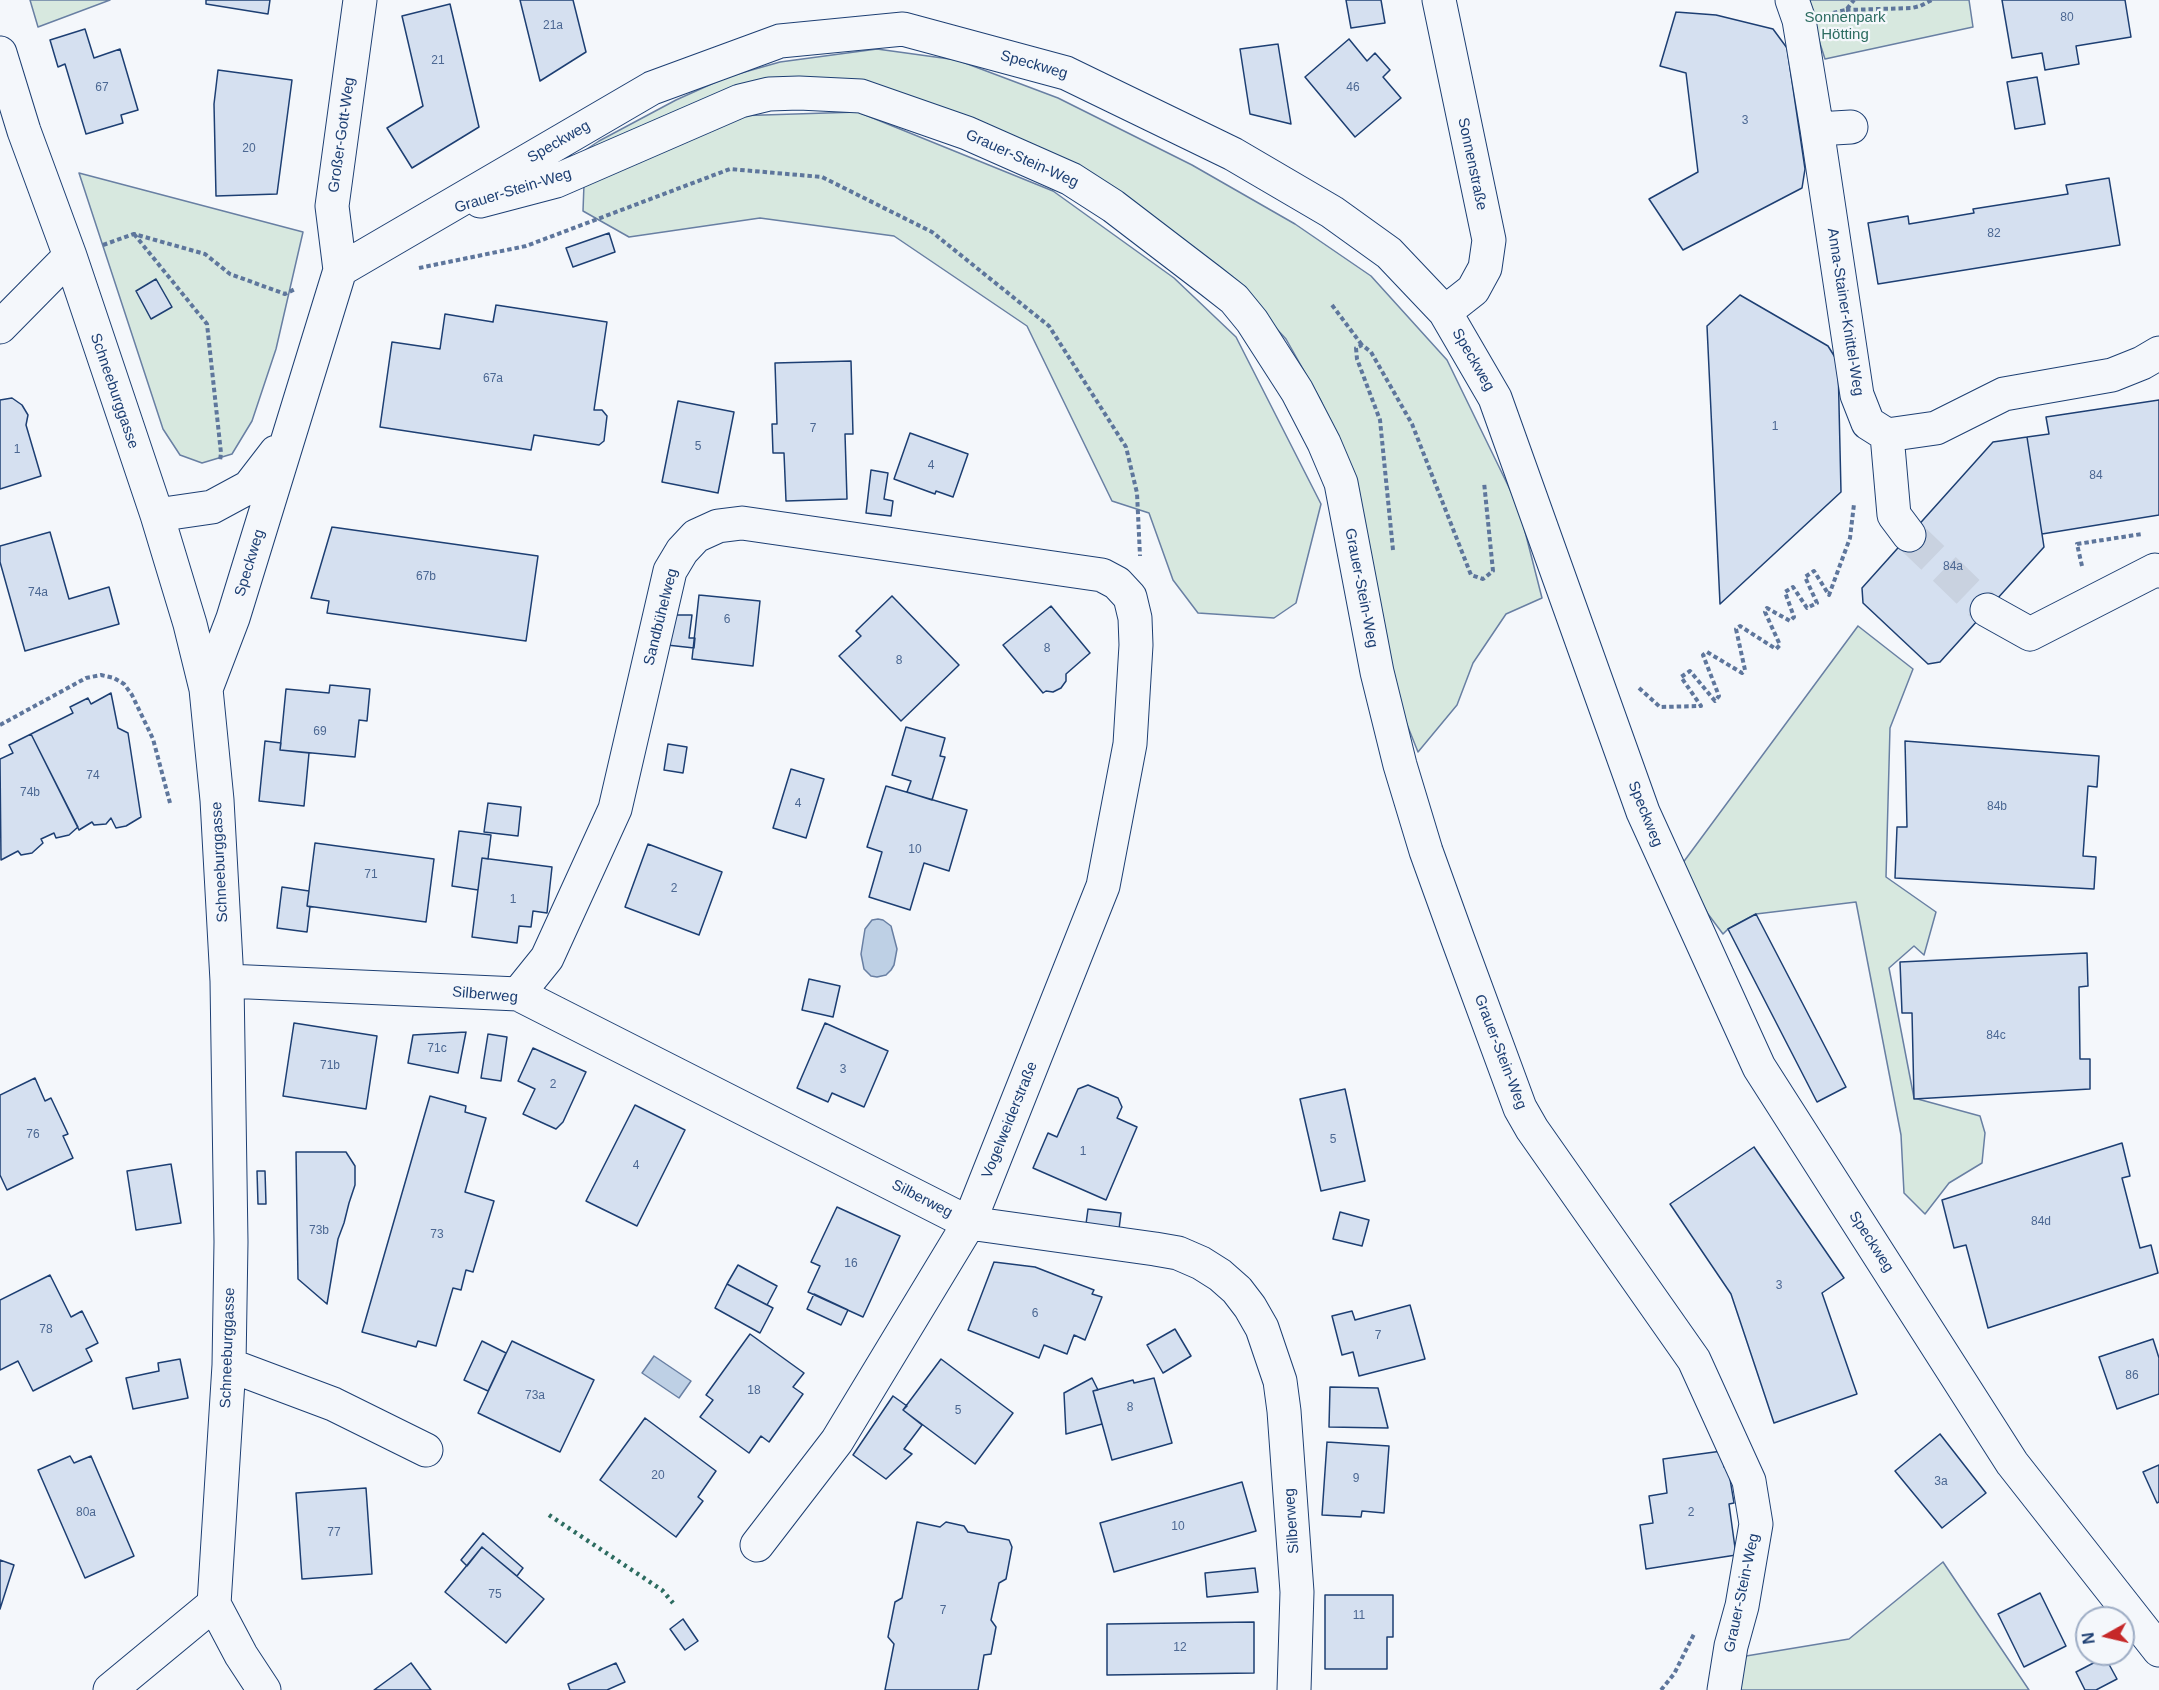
<!DOCTYPE html>
<meta charset="utf-8">
<style>
body{margin:0}
#map{position:relative;width:2159px;height:1690px;overflow:hidden;background:#f4f7fb;font-family:Arial,sans-serif}
canvas{display:block}
.north{position:absolute;left:2075px;top:1606px;width:60px;height:60px;box-sizing:border-box;background:#f4f7fb;border:2px solid #9eadc5;border-radius:50%;rotate:262deg;font-size:16px;font-weight:700;line-height:24px;text-align:center;color:#1d3f73}
.north::after{content:'';display:block;margin:auto;width:21px;height:27px;background:#c62828;clip-path:polygon(50% 0,100% 100%,50% 72%,0 100%)}
</style>
<div id="map">
<canvas width="2159" height="1690"></canvas>
<div class="north">N</div>
</div>
<script>
const c = document.querySelector('canvas').getContext('2d');
c.lineJoin = 'round';
function paint(path, color) {
  c.fillStyle = color;
  c.fill(path, 'evenodd');
}
function toPath(rows) {
  const path = new Path2D();
  for (const r of rows) {
    path.moveTo(r[0], r[1]);
    for (let i = 2; i < r.length; i += 2) path.lineTo(r[i], r[i + 1]);
  }
  return path;
}
function trace(path, color, width, dash) {
  c.strokeStyle = color;
  c.lineWidth = width;
  c.lineCap = dash ? 'butt' : 'round';
  c.setLineDash(dash || []);
  c.stroke(path);
}
function write(font, color, halo, rows, align = 'center') {
  c.font = font + ' Arial,sans-serif';
  c.lineWidth = 4.5;
  c.setLineDash([]);
  c.textBaseline = 'middle';
  c.strokeStyle = halo;
  c.fillStyle = color;
  for (const [text, x, y, turn = 0] of rows) {
    c.save();
    c.translate(x, y);
    c.rotate((+turn || 0) * Math.PI / 180);
    c.textAlign = isNaN(turn) ? turn : align;
    if (halo) c.strokeText(text, 0, 0);
    c.fillText(text, 0, 0);
    c.restore();
  }
}
const green = toPath([
 [30,0,110,0,38,27,30,0],
 [1806,0,1969,0,1973,27,1825,59,1806,0],
 [877,49,957,60,1058,98,1192,165,1295,224,1371,276,1447,360,1519,508,1542,598,1506,614,1473,663,1457,705,1418,752,1402,712,1347,465,1321,401,1286,339,1227,275,855,83,575,157,599,141,676,100,727,77,780,62,877,49],
 [858,112,1053,191,1174,278,1236,337,1321,504,1296,603,1274,618,1198,613,1173,580,1149,513,1112,501,1027,326,894,236,760,218,629,237,583,211,584,184,732,116,858,112],
 [79,173,303,232,276,349,252,421,232,454,202,463,180,455,163,429,79,173],
 [1858,626,1913,669,1890,728,1886,877,1936,912,1924,955,1914,946,1889,968,1914,1098,1980,1116,1985,1133,1982,1163,1949,1183,1925,1214,1904,1193,1901,1135,1856,902,1756,914,1728,929,1723,934,1708,914,1682,864,1858,626],
 [1943,1562,2029,1690,1735,1690,1740,1657,1849,1639,1943,1562]
]);
const water = toPath([
 [878,919,883,920,891,926,897,949,894,965,891,970,886,975,877,977,871,976,864,969,861,954,865,929,872,920,878,919],
 [654,1356,691,1381,679,1398,642,1373,654,1356]
]);
const building = toPath([
 [206,0,270,0,268,14,206,4,206,0],
 [520,0,573,0,586,52,540,81,520,0],
 [1346,0,1381,0,1385,23,1351,28,1346,0],
 [2002,0,2125,0,2131,37,2076,46,2079,64,2045,70,2042,53,2012,58,2002,0],
 [450,4,479,127,412,168,387,128,423,106,402,16,450,4],
 [1676,12,1716,15,1773,29,1787,48,1805,169,1802,188,1683,250,1649,199,1698,172,1686,73,1660,66,1676,12],
 [85,29,94,58,120,49,138,110,121,115,123,123,86,134,65,64,58,67,50,40,85,29],
 [1349,39,1367,61,1375,53,1390,70,1383,77,1401,98,1355,137,1305,77,1349,39],
 [1278,44,1291,124,1250,114,1240,49,1278,44],
 [218,70,292,80,277,194,216,196,214,104,218,70],
 [2037,77,2045,124,2015,129,2007,82,2037,77],
 [2109,178,2120,245,1878,284,1868,223,1908,216,1909,224,1974,213,1973,209,2068,194,2066,185,2109,178],
 [609,233,615,252,573,267,566,248,609,233],
 [156,279,172,307,151,319,136,291,156,279],
 [1740,295,1828,346,1838,362,1841,492,1720,604,1707,326,1740,295],
 [496,305,607,322,594,410,602,410,607,416,604,441,599,445,534,435,531,450,380,427,392,342,440,349,445,314,493,322,496,305],
 [851,361,853,434,845,434,847,499,786,501,784,453,773,453,772,424,777,424,775,363,851,361],
 [12,398,22,405,28,415,26,425,41,476,0,489,0,400,12,398],
 [2159,400,2159,515,2042,534,2027,437,2049,434,2046,417,2159,400],
 [678,401,734,412,718,493,662,482,678,401],
 [910,433,968,454,953,497,936,491,935,494,894,479,910,433],
 [2027,437,2044,547,1940,662,1928,664,1863,603,1862,588,1993,442,2027,437],
 [871,470,888,473,884,499,893,501,891,516,866,513,871,470],
 [332,527,538,556,526,641,327,613,329,601,311,598,332,527],
 [50,532,69,599,109,587,119,624,25,651,0,562,0,546,50,532],
 [699,595,760,601,753,666,692,659,699,595],
 [892,596,959,665,901,721,839,656,861,636,856,631,892,596],
 [1051,606,1090,653,1066,674,1066,681,1061,688,1053,692,1046,691,1043,693,1003,645,1051,606],
 [672,615,692,615,689,638,695,638,694,648,667,645,672,615],
 [330,685,370,689,367,721,359,720,355,757,280,750,286,689,329,693,330,685],
 [111,693,118,728,128,733,141,817,126,826,116,828,111,818,106,824,94,825,92,822,79,830,31,734,73,713,70,707,88,698,91,704,111,693],
 [906,727,945,738,940,756,945,757,932,800,907,792,911,781,892,775,906,727],
 [31,734,78,827,69,835,56,838,54,833,41,839,43,843,32,853,21,855,18,851,1,860,0,759,13,753,9,745,31,734],
 [265,741,281,743,280,750,309,753,304,806,259,801,265,741],
 [1905,741,2099,756,2097,787,2088,786,2083,856,2096,857,2094,889,1895,878,1897,827,1907,827,1905,741],
 [668,744,687,747,683,773,664,770,668,744],
 [791,769,824,779,806,838,773,828,791,769],
 [886,786,967,810,949,871,924,863,910,910,869,897,882,852,867,847,886,786],
 [488,803,521,807,518,836,484,832,488,803],
 [459,831,491,835,488,859,482,858,478,890,452,886,459,831],
 [315,843,434,859,426,922,307,906,315,843],
 [648,844,722,872,699,935,625,907,648,844],
 [482,858,552,867,547,913,533,911,531,927,519,926,517,943,472,937,482,858],
 [282,887,309,891,307,906,310,907,307,932,277,928,282,887],
 [1756,914,1846,1087,1817,1102,1728,929,1756,914],
 [2087,953,2088,986,2079,987,2080,1059,2090,1059,2090,1089,1914,1099,1912,1013,1902,1013,1900,962,2087,953],
 [809,979,840,986,833,1017,802,1010,809,979],
 [294,1023,377,1036,366,1109,283,1096,294,1023],
 [825,1023,888,1051,864,1107,832,1093,828,1102,797,1088,825,1023],
 [466,1032,458,1073,408,1063,413,1035,466,1032],
 [488,1034,507,1037,501,1081,481,1078,488,1034],
 [533,1048,586,1072,563,1122,556,1129,523,1114,535,1089,518,1081,533,1048],
 [35,1078,45,1101,51,1098,68,1134,63,1136,73,1158,7,1190,0,1175,0,1095,35,1078],
 [1088,1085,1118,1098,1122,1107,1117,1118,1137,1127,1106,1200,1033,1168,1048,1133,1057,1137,1078,1089,1088,1085],
 [1345,1089,1365,1181,1321,1191,1300,1099,1345,1089],
 [430,1096,466,1106,465,1112,486,1118,465,1192,494,1201,473,1272,466,1270,461,1290,453,1288,436,1346,418,1341,416,1347,362,1332,430,1096],
 [635,1105,685,1130,637,1226,586,1201,635,1105],
 [2122,1143,2130,1176,2122,1178,2140,1248,2151,1245,2158,1273,1988,1328,1966,1245,1954,1248,1942,1200,2122,1143],
 [1754,1147,1844,1278,1822,1293,1857,1394,1774,1423,1731,1294,1670,1204,1754,1147],
 [296,1152,346,1152,355,1166,355,1185,349,1203,344,1223,338,1239,327,1304,298,1279,296,1152],
 [171,1164,181,1223,136,1230,127,1171,171,1164],
 [257,1171,265,1171,266,1204,258,1204,257,1171],
 [837,1207,900,1236,863,1317,808,1292,820,1266,811,1262,837,1207],
 [1088,1209,1121,1213,1119,1229,1086,1224,1088,1209],
 [1340,1212,1369,1220,1362,1246,1333,1239,1340,1212],
 [994,1262,1035,1267,1094,1290,1092,1294,1102,1297,1085,1340,1074,1335,1067,1354,1044,1345,1039,1358,968,1330,994,1262],
 [738,1265,777,1286,767,1305,727,1284,738,1265],
 [50,1275,71,1317,82,1311,98,1343,86,1349,92,1361,33,1391,18,1361,0,1370,0,1300,50,1275],
 [727,1284,773,1308,760,1333,715,1308,727,1284],
 [814,1294,848,1310,841,1325,807,1309,814,1294],
 [1410,1305,1425,1359,1359,1376,1353,1352,1342,1355,1332,1316,1352,1311,1355,1320,1410,1305],
 [1175,1329,1191,1356,1163,1373,1147,1345,1175,1329],
 [750,1334,804,1373,793,1387,803,1394,769,1442,761,1436,749,1453,700,1417,713,1400,706,1395,750,1334],
 [2153,1339,2159,1358,2159,1394,2117,1409,2099,1357,2153,1339],
 [482,1341,506,1353,488,1391,464,1380,482,1341],
 [512,1341,594,1380,560,1452,478,1413,512,1341],
 [180,1359,188,1398,133,1409,126,1378,159,1371,158,1363,180,1359],
 [941,1359,1013,1413,975,1464,903,1410,941,1359],
 [1092,1378,1098,1390,1093,1391,1102,1424,1066,1434,1064,1393,1092,1378],
 [1154,1378,1172,1443,1112,1460,1093,1391,1133,1380,1134,1383,1154,1378],
 [1330,1387,1378,1388,1388,1428,1329,1427,1330,1387],
 [893,1396,907,1406,903,1410,922,1425,904,1449,912,1454,886,1479,853,1455,893,1396],
 [645,1418,716,1471,698,1497,703,1501,676,1537,600,1480,645,1418],
 [1940,1434,1986,1493,1942,1528,1895,1471,1940,1434],
 [1327,1442,1389,1446,1384,1513,1362,1511,1361,1517,1322,1515,1327,1442],
 [1722,1451,1724,1467,1728,1467,1734,1503,1729,1504,1736,1555,1646,1569,1640,1525,1653,1523,1649,1496,1667,1493,1663,1459,1722,1451],
 [70,1456,74,1463,91,1456,134,1556,85,1578,38,1470,70,1456],
 [2159,1465,2159,1502,2157,1503,2143,1472,2159,1465],
 [1242,1482,1256,1531,1114,1572,1100,1523,1242,1482],
 [366,1488,372,1574,302,1579,296,1493,366,1488],
 [917,1522,940,1527,946,1522,964,1526,968,1532,1009,1540,1012,1547,1006,1579,999,1583,991,1620,996,1627,991,1654,984,1655,978,1690,885,1690,894,1644,888,1637,895,1602,902,1598,917,1522],
 [483,1533,523,1568,517,1576,482,1547,467,1566,461,1560,483,1533],
 [482,1547,544,1599,506,1643,445,1592,482,1547],
 [0,1560,14,1565,0,1609,0,1560],
 [1255,1568,1258,1592,1207,1597,1205,1573,1255,1568],
 [2040,1593,2066,1646,2024,1667,1998,1614,2040,1593],
 [1325,1595,1393,1595,1393,1637,1387,1637,1387,1669,1325,1669,1325,1595],
 [683,1619,698,1641,685,1650,670,1629,683,1619],
 [1254,1622,1254,1673,1107,1675,1107,1624,1254,1622],
 [2105,1657,2117,1679,2096,1690,2085,1690,2076,1672,2105,1657],
 [411,1663,431,1690,374,1690,411,1663],
 [616,1663,625,1682,607,1690,570,1690,568,1684,616,1663]
]);
const minorTunnel = toPath([
 [1909,535,1987,610]
]);
const path = toPath([
 [1846,10,1912,8,1920,6,1932,0],
 [1833,13,1846,10,1854,0],
 [134,234,207,324,221,453,220,461],
 [103,245,134,234,205,254,230,274,285,294,295,289],
 [419,268,526,246,730,169,822,177,932,232,1049,326,1126,447,1137,493,1140,556],
 [1332,305,1362,345],
 [1393,550,1380,420,1357,359,1356,348,1362,345,1371,352,1412,424,1471,575,1483,579,1493,571,1484,482],
 [2082,566,2077,544,2142,534],
 [1639,688,1660,707,1701,706,1681,677,1690,671,1715,701,1719,696,1703,655,1707,652,1742,673,1745,670,1736,629,1740,626,1776,649,1780,645,1765,612,1767,608,1790,621,1794,617,1785,592,1793,587,1807,608,1817,603,1805,577,1814,571,1829,595,1850,538,1854,504],
 [0,725,86,678,101,675,114,678,124,684,132,695,153,739,170,803],
 [1661,1690,1674,1674,1694,1634]
]);
const minor = toPath([
 [1439,0,1489,240,1485,268,1473,290,1445,312],
 [1792,0,1799,20,1817,129,1857,395,1868,423,1887,435,1936,428,2004,394,2112,375,2142,363,2159,353],
 [0,53,24,131,70,256,157,515,190,624,206,689,217,800,227,981,231,1242,229,1365,214,1604,241,1655,264,1690],
 [1817,129,1851,127],
 [480,201,556,181,740,101,769,94,799,93,861,96,967,133,1071,179,1113,206,1211,281,1234,299,1252,321,1297,391,1324,443,1341,483,1377,672,1400,765,1426,851,1457,937,1520,1108,1532,1129,1694,1360,1749,1481,1756,1524,1742,1606,1731,1646,1724,1690],
 [340,270,332,206,360,0],
 [0,327,70,256],
 [1887,435,1894,515,1909,535],
 [157,515,212,507,249,487,276,452],
 [1987,610,2030,634,2155,570,2159,571],
 [206,689,233,618,340,270,652,88,780,41,903,29,1066,73,1233,154,1332,212,1389,253,1445,312,1495,398,1643,812,1759,1067,2012,1463,2159,1650],
 [227,981,518,994,969,1223,1155,1249,1178,1253,1201,1263,1220,1275,1237,1290,1250,1307,1262,1328,1280,1381,1284,1411,1297,1592,1294,1690],
 [518,994,547,958,615,809,670,571,682,551,696,536,718,526,742,523,1102,575,1117,583,1130,597,1135,618,1136,645,1130,744,1103,886,969,1223,837,1441,757,1545],
 [229,1365,333,1404,426,1450],
 [110,1690,214,1604]
]);
const hedge = toPath([
 [549,1515,662,1590,673,1603]
]);
const numberNames = [
 ["80",2067,18],
 ["21a",553,26],
 ["21",438,61],
 ["67",102,88],
 ["46",1353,88],
 ["3",1745,121],
 ["20",249,149],
 ["82",1994,234],
 ["67a",493,379],
 ["1",1775,427],
 ["7",813,429],
 ["5",698,447],
 ["1",17,450],
 ["4",931,466],
 ["84",2096,476],
 ["84a",1953,567],
 ["67b",426,577],
 ["74a",38,593],
 ["6",727,620],
 ["8",1047,649],
 ["8",899,661],
 ["69",320,732],
 ["74",93,776],
 ["74b",30,793],
 ["4",798,804],
 ["84b",1997,807],
 ["10",915,850],
 ["71",371,875],
 ["2",674,889],
 ["1",513,900],
 ["84c",1996,1036],
 ["71c",437,1049],
 ["71b",330,1066],
 ["3",843,1070],
 ["2",553,1085],
 ["76",33,1135],
 ["5",1333,1140],
 ["1",1083,1152],
 ["4",636,1166],
 ["84d",2041,1222],
 ["73b",319,1231],
 ["73",437,1235],
 ["16",851,1264],
 ["3",1779,1286],
 ["6",1035,1314],
 ["78",46,1330],
 ["7",1378,1336],
 ["86",2132,1376],
 ["18",754,1391],
 ["73a",535,1396],
 ["8",1130,1408],
 ["5",958,1411],
 ["20",658,1476],
 ["9",1356,1479],
 ["3a",1941,1482],
 ["80a",86,1513],
 ["2",1691,1513],
 ["10",1178,1527],
 ["77",334,1533],
 ["75",495,1595],
 ["7",943,1611],
 ["11",1359,1616],
 ["12",1180,1648]
];
const parkNames = [
 ["Sonnenpark",1845,18],
 ["Hötting",1845,35]
];
const streetNames = [
 ["Speckweg",1034,65,16],
 ["Großer-Gott-Weg",342,135,-82],
 ["Speckweg",559,142,-30],
 ["Grauer-Stein-Weg",1022,159,24],
 ["Sonnenstraße",1472,164,78],
 ["Grauer-Stein-Weg",513,191,-17],
 ["Anna-Stainer-Knittel-Weg",1845,312,81],
 ["Speckweg",1473,360,60],
 ["Schneeburggasse",114,391,71],
 ["Speckweg",250,563,-73],
 ["Grauer-Stein-Weg",1361,588,79],
 ["Sandbühelweg",661,617,-76],
 ["Speckweg",1645,814,68],
 ["Schneeburggasse",220,862,-93],
 ["Silberweg",485,995,5],
 ["Grauer-Stein-Weg",1500,1052,69],
 ["Vogelweiderstraße",1010,1120,-68],
 ["Silberweg",922,1199,27],
 ["Speckweg",1871,1242,57],
 ["Schneeburggasse",228,1348,-88],
 ["Silberweg",1292,1521,-94],
 ["Grauer-Stein-Weg",1742,1593,-78]
];
paint(green, '#d7e8df');
trace(green, '#687fa3', 1.5);
paint(water, '#bed0e5');
trace(water, '#687fa3', 1.5);
paint(building, '#d5e0f0');
trace(building, '#1d3f73', 1.5);
trace(minorTunnel, '#c9d2e0', 33, [33, 16]);
trace(minor, '#1d3f73', 35);
trace(path, '#5e769c', 4, [4.5, 3]);
trace(minor, '#f4f7fb', 33);
trace(hedge, '#2c6c60', 4.5, [3, 4.5]);
write('12px', '#4b6792', null, numberNames);
write('15px', '#2c6c60', '#f4f7fb', parkNames);
write('15px', '#1d3f73', '#f4f7fb', streetNames);
</script>
